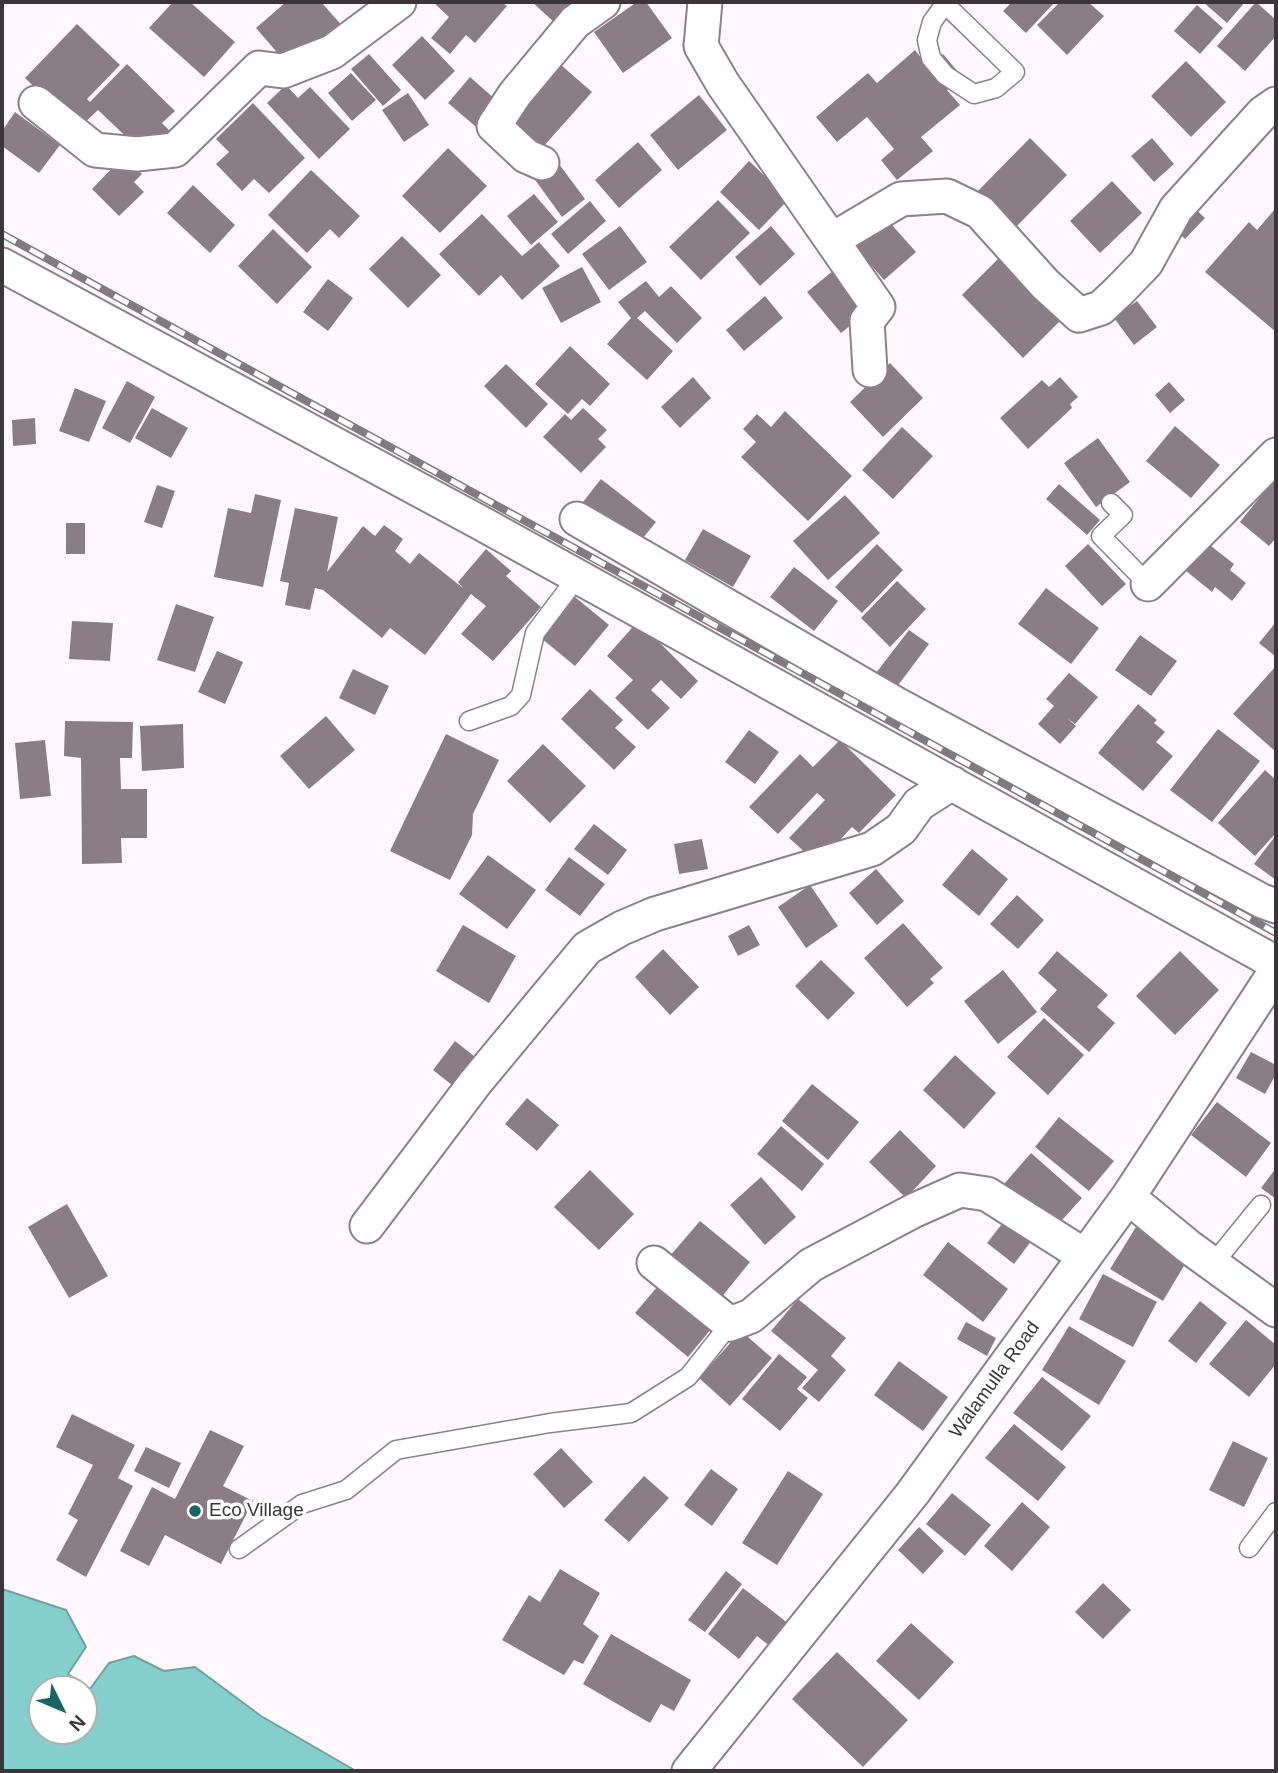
<!DOCTYPE html>
<style>
body{margin:0}
#map{position:relative;width:1278px;height:1773px;overflow:hidden;background:#fef8fc;font-family:Arial,sans-serif}
canvas{display:block}
.frame{position:absolute;inset:0;border:4px solid #3c363a;pointer-events:none}
.north{position:absolute;left:28px;top:1675px;width:70px;height:70px;box-sizing:border-box;background:#fff;border:2px solid #b1afb0;border-radius:50%;rotate:133deg;font-size:19px;font-weight:700;line-height:28px;text-align:center;color:#3c363a}
.north::after{content:'';display:block;margin:auto;width:24px;height:32px;background:#186665;clip-path:polygon(50% 0,100% 100%,50% 72%,0 100%)}
</style>
<div id="map">
<canvas width="1278" height="1773"></canvas>
<div class="frame"></div>
<div class="north">N</div>
</div>
<script>
const c = document.querySelector('canvas').getContext('2d');
c.lineJoin = 'round';
function paint(path, color) {
  c.fillStyle = color;
  c.fill(path, 'evenodd');
}
function toPath(rows) {
  const path = new Path2D();
  for (const r of rows) {
    path.moveTo(r[0], r[1]);
    for (let i = 2; i < r.length; i += 2) path.lineTo(r[i], r[i + 1]);
  }
  return path;
}
function trace(path, color, width, dash) {
  c.strokeStyle = color;
  c.lineWidth = width;
  c.lineCap = dash ? 'butt' : 'round';
  c.setLineDash(dash || []);
  c.stroke(path);
}
function write(font, color, halo, rows, align = 'center') {
  c.font = font + ' Arial,sans-serif';
  c.lineWidth = 7;
  c.setLineDash([]);
  c.textBaseline = 'middle';
  c.strokeStyle = halo;
  c.fillStyle = color;
  for (const [text, x, y, turn = 0] of rows) {
    c.save();
    c.translate(x, y);
    c.rotate((+turn || 0) * Math.PI / 180);
    c.textAlign = isNaN(turn) ? turn : align;
    if (halo) c.strokeText(text, 0, 0);
    c.fillText(text, 0, 0);
    c.restore();
  }
}
const water = toPath([
 [2,1589,66,1610,86,1647,68,1674,90,1689,109,1663,134,1656,164,1671,195,1667,261,1716,356,1771,2,1771,2,1589],
 [42,1689,84,1689,84,1731,42,1731,42,1689]
]);
const building = toPath([
 [173,2,190,2,235,42,204,77,149,28],
 [286,2,321,2,346,30,324,48,316,39,287,64,256,28],
 [433,2,501,2,507,6,475,43,466,35,450,54,431,38,449,17],
 [532,2,577,2,556,24],
 [637,2,646,2,672,38,623,73,594,32],
 [1012,2,1055,2,1026,33,1003,11],
 [1060,2,1088,2,1104,16,1067,55,1037,25],
 [1203,2,1245,2,1227,23],
 [1256,2,1276,20,1276,36,1245,71,1217,46],
 [1197,5,1223,28,1200,54,1174,31],
 [77,24,120,65,87,99,90,102,127,64,175,111,162,123,171,132,154,150,138,148,98,110,78,129,25,78],
 [422,36,455,71,425,100,392,65],
 [915,50,928,67,943,54,963,78,947,90,960,105,921,137,933,151,897,180,881,160,894,149,867,117,837,142,816,117,868,73,877,83],
 [369,54,401,90,383,106,351,69],
 [1186,61,1226,102,1191,137,1151,96],
 [561,65,592,92,543,147,513,120],
 [351,73,376,100,352,121,328,93],
 [470,77,504,107,482,132,448,103],
 [286,85,298,98,310,87,350,129,319,159,267,103],
 [408,93,429,125,404,142,382,110],
 [699,95,727,130,678,170,650,135],
 [253,103,305,158,269,193,254,179,242,191,216,164,229,152,216,139],
 [15,112,60,145,39,173,2,146,2,131],
 [1030,138,1067,175,1014,229,977,192],
 [1152,138,1174,164,1154,182,1131,156],
 [638,142,662,170,619,208,595,180],
 [448,148,487,186,440,233,402,196],
 [123,157,142,174,134,182,144,192,119,216,92,189],
 [556,160,585,199,562,217,533,177],
 [749,161,789,199,759,230,720,192],
 [311,170,360,216,339,238,330,229,307,253,268,215],
 [1112,181,1142,213,1100,253,1070,221],
 [193,185,235,225,210,253,167,213],
 [534,194,558,222,531,245,507,216],
 [718,200,750,233,701,280,669,247],
 [590,201,606,221,568,254,551,234],
 [1190,204,1205,218,1185,239,1170,224],
 [1275,209,1276,210,1276,332,1205,272,1249,222,1257,230],
 [482,214,522,256,539,242,560,266,522,300,501,275,479,296,439,254],
 [883,215,916,252,884,280,851,242],
 [620,226,647,262,609,290,582,254],
 [771,226,795,254,760,286,735,257],
 [273,229,312,267,277,304,238,266],
 [402,236,441,275,408,308,369,269],
 [1001,256,1063,318,1023,358,962,295],
 [839,266,873,307,841,333,807,292],
 [582,267,601,302,561,323,542,288],
 [328,279,353,298,328,331,303,312],
 [646,281,659,297,671,286,702,318,677,343,645,311,637,318,673,351,647,380,607,344,631,318,618,302],
 [765,296,783,318,744,351,726,330],
 [1137,301,1157,327,1134,345,1114,318],
 [570,346,610,384,590,406,582,399,568,414,535,384],
 [890,363,923,398,883,437,850,402],
 [506,364,548,404,526,428,484,386],
 [693,377,711,398,680,428,661,407],
 [1060,377,1078,397,1070,404,1072,408,1028,449,1000,418,1042,380,1049,387],
 [127,381,155,397,130,443,102,428],
 [1169,382,1185,400,1170,413,1155,395],
 [75,388,106,401,89,442,59,431],
 [152,408,188,428,171,458,135,438],
 [583,408,607,430,598,439,606,447,581,473,543,437,565,414,571,420],
 [785,411,852,476,808,521,741,457,756,442,743,429,757,414,771,427],
 [35,418,36,444,13,446,12,420],
 [1175,426,1220,465,1191,498,1146,461],
 [902,427,933,456,893,499,862,470],
 [1098,438,1130,482,1096,507,1064,463],
 [1276,477,1276,538,1269,546,1240,522],
 [601,479,656,522,634,549,579,507],
 [1059,484,1100,520,1087,535,1046,499],
 [157,485,175,491,162,528,144,522],
 [255,494,281,500,263,587,214,577,228,508,251,513],
 [845,495,880,533,828,580,793,541],
 [295,508,338,517,327,572,363,526,375,536,384,525,403,539,395,551,410,564,419,553,463,588,458,582,486,549,511,571,506,576,541,607,493,661,461,634,486,606,471,594,425,655,390,628,382,638,323,590,315,588,310,610,285,605,289,583,280,581],
 [66,523,85,523,85,554,66,554],
 [703,529,751,556,733,587,685,560],
 [1202,539,1234,564,1230,570,1246,583,1232,601,1215,587,1212,592,1180,566],
 [877,544,903,570,862,613,835,587],
 [1088,544,1126,584,1102,606,1065,566],
 [794,567,838,601,814,631,770,597],
 [897,581,926,609,890,647,861,618],
 [1046,588,1099,628,1071,664,1018,624],
 [575,597,609,625,575,666,541,638],
 [176,604,214,617,195,672,157,660],
 [72,621,113,623,110,661,69,659],
 [638,621,698,681,681,699,661,680,651,690,670,708,648,730,615,698,633,680,607,656],
 [1276,622,1276,657,1259,643],
 [909,630,929,644,896,688,876,673],
 [1140,635,1177,661,1151,696,1115,670],
 [217,651,243,662,225,704,198,692],
 [1276,666,1276,752,1233,714],
 [353,669,389,686,375,715,339,698],
 [1069,673,1098,697,1075,724,1067,718,1076,726,1060,744,1038,724,1054,706,1046,699],
 [590,689,623,720,615,728,636,747,614,770,561,719],
 [1138,704,1157,720,1154,723,1165,732,1156,742,1173,756,1143,791,1098,753],
 [326,716,355,750,309,789,280,756],
 [65,721,133,722,132,758,120,758,121,789,147,789,147,838,121,838,122,863,82,864,81,758,64,756],
 [183,724,184,768,142,771,140,726],
 [1218,729,1260,761,1212,822,1170,790],
 [749,730,779,752,755,784,725,762],
 [446,734,499,760,473,814,472,835,450,880,390,851],
 [45,740,51,796,20,799,15,743],
 [840,740,896,795,859,833,852,827,818,864,789,838,825,800,817,793,778,834,749,807,800,754,813,767],
 [543,744,586,786,550,823,507,781],
 [1265,770,1276,780,1276,833,1255,856,1218,823],
 [594,824,627,850,608,875,574,849],
 [1276,835,1276,880,1254,864],
 [702,839,708,869,679,874,674,844],
 [972,849,1008,879,979,916,942,885],
 [488,855,536,890,507,929,459,894],
 [569,857,605,884,580,916,545,890],
 [876,869,904,901,877,925,849,893],
 [810,885,838,926,806,948,778,907],
 [1017,895,1044,920,1018,949,990,924],
 [903,923,943,968,930,979,934,983,907,1007,864,958],
 [463,925,516,956,489,1003,436,971],
 [749,925,760,945,738,956,728,936],
 [663,949,699,987,670,1015,635,977],
 [1057,951,1108,995,1097,1007,1115,1023,1089,1052,1040,1009,1057,990,1038,973],
 [1180,951,1219,990,1175,1035,1136,996],
 [821,960,855,993,828,1020,795,986],
 [1003,970,1037,1012,998,1044,964,1001],
 [1044,1018,1084,1055,1048,1095,1007,1057],
 [455,1041,479,1060,457,1089,433,1070],
 [1251,1052,1276,1065,1276,1074,1265,1094,1236,1078],
 [955,1055,996,1093,964,1129,923,1090],
 [812,1084,859,1122,828,1160,782,1121],
 [527,1098,559,1125,537,1151,505,1124],
 [1217,1102,1271,1143,1246,1177,1191,1135],
 [1059,1117,1114,1161,1089,1191,1035,1147],
 [781,1126,824,1164,802,1191,757,1154],
 [900,1130,936,1166,906,1198,869,1162],
 [1031,1153,1082,1198,1054,1229,1004,1184],
 [1276,1168,1276,1199,1261,1188],
 [590,1170,634,1214,599,1250,554,1207],
 [761,1177,796,1217,765,1245,730,1205],
 [67,1204,108,1276,69,1298,28,1227],
 [1005,1220,1032,1240,1014,1264,987,1243],
 [700,1221,750,1262,720,1299,669,1257],
 [1136,1227,1188,1259,1163,1301,1110,1269],
 [948,1242,1008,1289,983,1322,923,1275],
 [1103,1274,1157,1302,1133,1347,1079,1319],
 [658,1286,711,1329,688,1357,635,1313],
 [798,1299,846,1338,831,1356,846,1370,819,1402,802,1388,818,1370,771,1331],
 [1200,1301,1227,1323,1196,1363,1168,1341],
 [1246,1320,1276,1345,1276,1364,1249,1397,1209,1364],
 [966,1322,996,1338,987,1356,957,1339],
 [1069,1326,1126,1361,1099,1405,1042,1370],
 [741,1331,772,1358,730,1406,699,1378],
 [779,1354,807,1377,797,1389,808,1398,780,1431,742,1399],
 [899,1361,948,1397,923,1431,874,1395],
 [1042,1377,1091,1416,1062,1451,1013,1413],
 [72,1414,135,1445,118,1478,133,1486,86,1577,56,1560,78,1520,68,1514,93,1465,56,1447],
 [1014,1424,1066,1467,1038,1501,985,1458],
 [210,1430,244,1446,223,1486,253,1501,221,1564,165,1535,149,1566,120,1551,152,1487,175,1499],
 [1233,1441,1268,1458,1244,1507,1209,1490],
 [146,1447,181,1463,169,1488,134,1471],
 [561,1448,593,1482,564,1508,533,1474],
 [711,1469,738,1489,712,1526,684,1505],
 [788,1471,823,1494,777,1565,742,1543],
 [644,1476,669,1498,629,1542,604,1520],
 [952,1493,991,1525,965,1556,926,1524],
 [1022,1502,1050,1527,1012,1571,984,1546],
 [919,1527,944,1551,923,1574,898,1550],
 [560,1569,600,1593,583,1624,599,1636,583,1664,574,1660,564,1675,502,1640,529,1595,540,1602],
 [726,1571,742,1584,705,1632,688,1620],
 [1103,1583,1131,1610,1103,1639,1075,1612],
 [743,1588,789,1624,771,1647,757,1636,739,1659,708,1634],
 [911,1623,954,1662,919,1700,876,1661],
 [611,1634,691,1680,674,1711,661,1704,650,1723,583,1684],
 [837,1652,908,1720,863,1767,792,1699]
]);
const lane = toPath([
 [943,2,945,4,1015,72,996,88,974,94,945,75,931,58,927,40,932,22,945,4],
 [1111,503,1123,515,1101,536,1148,584],
 [469,721,511,706,521,695,535,633,578,576],
 [1213,1264,1261,1205],
 [1249,1548,1276,1512],
 [239,1549,302,1504,346,1490,396,1450,550,1423,631,1413,688,1377,730,1324]
]);
const street = toPath([
 [705,2,701,46,723,84,878,307,867,321,870,370],
 [36,103,95,150,137,154,175,150,259,68,283,71,332,52,399,2],
 [542,163,526,156,494,126,515,94,575,22,603,2],
 [832,240,901,199,947,196,980,212,1045,284,1079,315,1101,308,1120,290,1146,263,1176,209,1263,113,1276,104],
 [2,265,479,522,1276,963],
 [577,519,896,704,1262,901,1276,906],
 [1148,584,1276,455],
 [1128,1197,1189,1247,1276,1310],
 [367,1226,475,1083,587,948,622,928,655,914,872,849,901,829,919,804,952,783],
 [654,1263,730,1324,751,1316,811,1265,915,1210,960,1190,987,1194,1085,1256],
 [689,1771,912,1494,1128,1197,1276,971]
]);
const rail = toPath([
 [2,234,1276,933]
]);
const markers = [
 [195,1511,7,"#186665"]
];
const streetNames = [
 ["Walamulla Road",995,1380,-54]
];
const poiNames = [
 ["Eco Village",209,1511]
];
paint(water, '#84cfcd');
trace(water, '#6ea1a1', 2);
paint(building, '#8b7d86');
trace(lane, '#8e8089', 21);
trace(street, '#8e8089', 37);
trace(lane, '#fff', 18);
trace(street, '#fff', 33);
trace(rail, '#817b7f', 8);
trace(rail, '#fff', 5, [16]);
for (const [x, y, r, color] of markers) {
  const dot = new Path2D();
  dot.arc(x, y, r, 0, 2 * Math.PI);
  c.fillStyle = color;
  c.fill(dot);
  trace(dot, '#fff', 2.5);
}
write('19px', '#3c363a', '#fff', streetNames);
write('19px', '#3c363a', '#fff', poiNames, 'left');
</script>
